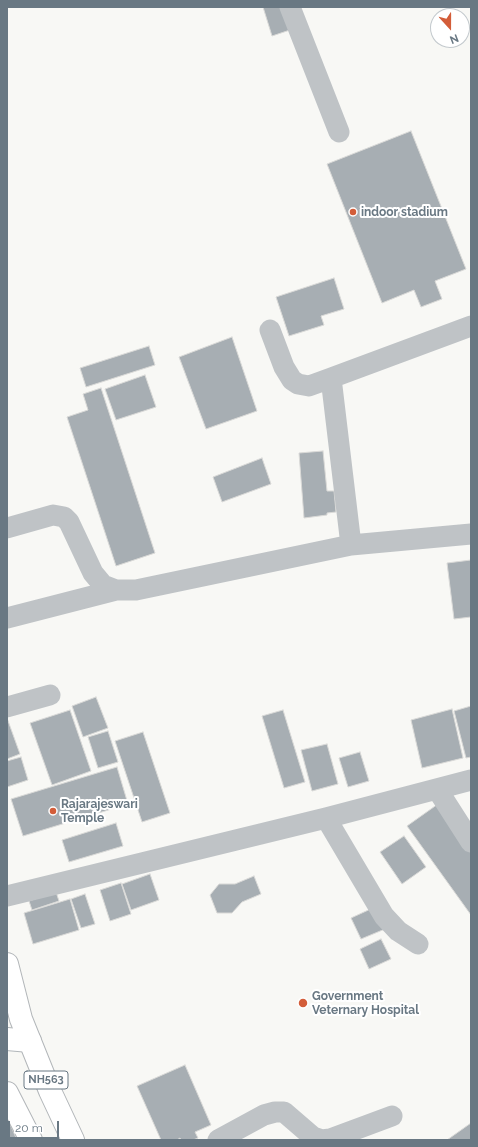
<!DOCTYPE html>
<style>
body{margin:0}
#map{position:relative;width:478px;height:1147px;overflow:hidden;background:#f8f8f5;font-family:Raleway,sans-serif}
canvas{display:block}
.frame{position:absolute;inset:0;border:8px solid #697883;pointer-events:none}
.north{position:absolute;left:430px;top:8px;width:40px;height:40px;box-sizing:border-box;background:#fff;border:1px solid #c3c9cd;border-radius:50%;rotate:159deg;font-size:11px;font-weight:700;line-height:16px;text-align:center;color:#697883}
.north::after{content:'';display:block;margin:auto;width:14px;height:18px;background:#d35d39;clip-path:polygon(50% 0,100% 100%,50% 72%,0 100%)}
.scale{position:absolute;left:8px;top:1121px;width:51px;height:18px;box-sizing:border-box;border:2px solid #697883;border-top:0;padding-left:5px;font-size:12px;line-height:14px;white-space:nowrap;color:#697883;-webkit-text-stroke:3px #fff;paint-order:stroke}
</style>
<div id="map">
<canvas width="478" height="1147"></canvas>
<div class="frame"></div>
<div class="north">N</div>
<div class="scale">20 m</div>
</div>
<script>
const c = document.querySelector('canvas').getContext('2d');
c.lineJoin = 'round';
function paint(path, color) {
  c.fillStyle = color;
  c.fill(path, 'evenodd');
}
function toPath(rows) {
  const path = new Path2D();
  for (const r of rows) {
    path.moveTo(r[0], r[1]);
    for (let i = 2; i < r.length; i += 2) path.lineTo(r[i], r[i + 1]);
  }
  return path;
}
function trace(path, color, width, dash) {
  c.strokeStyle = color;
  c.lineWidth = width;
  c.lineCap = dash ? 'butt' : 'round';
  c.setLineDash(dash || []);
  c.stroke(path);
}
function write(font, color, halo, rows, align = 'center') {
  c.font = font + ' Raleway,sans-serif';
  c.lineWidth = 4;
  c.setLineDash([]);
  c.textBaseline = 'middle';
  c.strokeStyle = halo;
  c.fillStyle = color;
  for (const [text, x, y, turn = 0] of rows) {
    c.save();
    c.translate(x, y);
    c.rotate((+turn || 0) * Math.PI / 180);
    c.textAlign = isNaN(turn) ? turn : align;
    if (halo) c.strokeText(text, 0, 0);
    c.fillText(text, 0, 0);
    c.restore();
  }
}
const building = toPath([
 [263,7,285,7,293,29,272,36,263,7],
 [411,131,466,269,435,281,442,299,421,307,414,290,382,303,327,164,411,131],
 [334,278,344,309,321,316,324,325,289,336,276,297,334,278],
 [232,337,257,411,206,429,179,357,232,337],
 [149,346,155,365,86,387,80,368,149,346],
 [145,375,156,407,116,420,105,389,145,375],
 [101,388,155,553,116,566,67,417,88,410,83,394,101,388],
 [323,451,327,491,334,491,336,512,327,513,327,515,304,518,299,453,323,451],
 [262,458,271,484,222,502,213,477,262,458],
 [471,560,471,617,454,619,447,563,471,560],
 [96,697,108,728,83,737,72,706,96,697],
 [471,706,471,757,466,758,454,711,471,706],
 [452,709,463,758,422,768,411,720,452,709],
 [70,710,91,771,52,785,30,723,70,710],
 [283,710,305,782,284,788,262,716,283,710],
 [7,718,20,754,7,759,7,718],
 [108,731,118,762,98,768,88,737,108,731],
 [143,732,170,813,142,822,115,741,143,732],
 [327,744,338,784,312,791,301,750,327,744],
 [360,752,369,781,348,787,339,758,360,752],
 [21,757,28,780,7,787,7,761,21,757],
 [117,767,128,804,23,836,11,799,117,767],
 [438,804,471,850,471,915,407,826,438,804],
 [116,823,123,846,69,862,62,840,116,823],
 [404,836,426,867,402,884,380,852,404,836],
 [150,874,159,900,131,910,122,884,150,874],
 [254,876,261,894,242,902,232,913,217,913,210,895,219,884,235,884,254,876],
 [121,883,131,914,110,921,100,890,121,883],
 [56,892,59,901,32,910,29,901,56,892],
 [85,894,95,924,81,928,71,899,85,894],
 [70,899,79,930,33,944,24,913,70,899],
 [375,907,385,929,361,939,351,918,375,907],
 [381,939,391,959,369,969,360,949,381,939],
 [185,1065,211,1125,195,1132,198,1138,193,1140,181,1140,180,1138,177,1140,161,1140,137,1086,185,1065],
 [471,1123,471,1140,447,1140,471,1123],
 [10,1124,17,1140,7,1140,7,1125,10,1124]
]);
const minor = toPath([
 [290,7,339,132],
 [270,330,284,367,292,380,298,384,309,386,331,378],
 [7,528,53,515,64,517,69,522,93,573,103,585,116,590,136,590,351,545,471,534],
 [351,545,331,378,471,326],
 [7,618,116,590],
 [7,707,50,695],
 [437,789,471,842],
 [326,818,384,916,398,931,418,944],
 [7,896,326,818,471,780],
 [218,1140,264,1115,275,1112,284,1112,313,1137,322,1140,330,1139,392,1116]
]);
const major = toPath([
 [7,1039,30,1041]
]);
const highway = toPath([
 [7,964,21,1019,50,1091,73,1140],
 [7,1093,31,1140]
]);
const markers = [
 [353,212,4,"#d35d39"],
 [53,811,4,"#d35d39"],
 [303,1003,5,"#d35d39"]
];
const shields = [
 [46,1080,44]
];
const shieldNames = [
 ["NH563",46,1080]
];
const poiNames = [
 ["indoor stadium",361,212],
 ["Rajarajeswari",61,804],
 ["Temple",61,818],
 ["Government",312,996],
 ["Veternary Hospital",312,1010]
];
paint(building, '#a7aeb3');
trace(building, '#d9d9d7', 1);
trace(major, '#b2b7ba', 24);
trace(highway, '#b2b6b9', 24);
trace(minor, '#bfc3c6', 21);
trace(major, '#fff', 22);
trace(highway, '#fff', 22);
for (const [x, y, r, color] of markers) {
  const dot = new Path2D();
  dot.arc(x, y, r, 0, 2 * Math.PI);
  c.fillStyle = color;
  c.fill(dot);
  trace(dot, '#fff', 1.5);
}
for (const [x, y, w] of shields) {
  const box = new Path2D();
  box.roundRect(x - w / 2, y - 9, w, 18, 3);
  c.fillStyle = '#fff';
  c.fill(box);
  trace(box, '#697883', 1);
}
write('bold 11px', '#697883', null, shieldNames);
write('bold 12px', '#697883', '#fff', poiNames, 'left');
</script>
